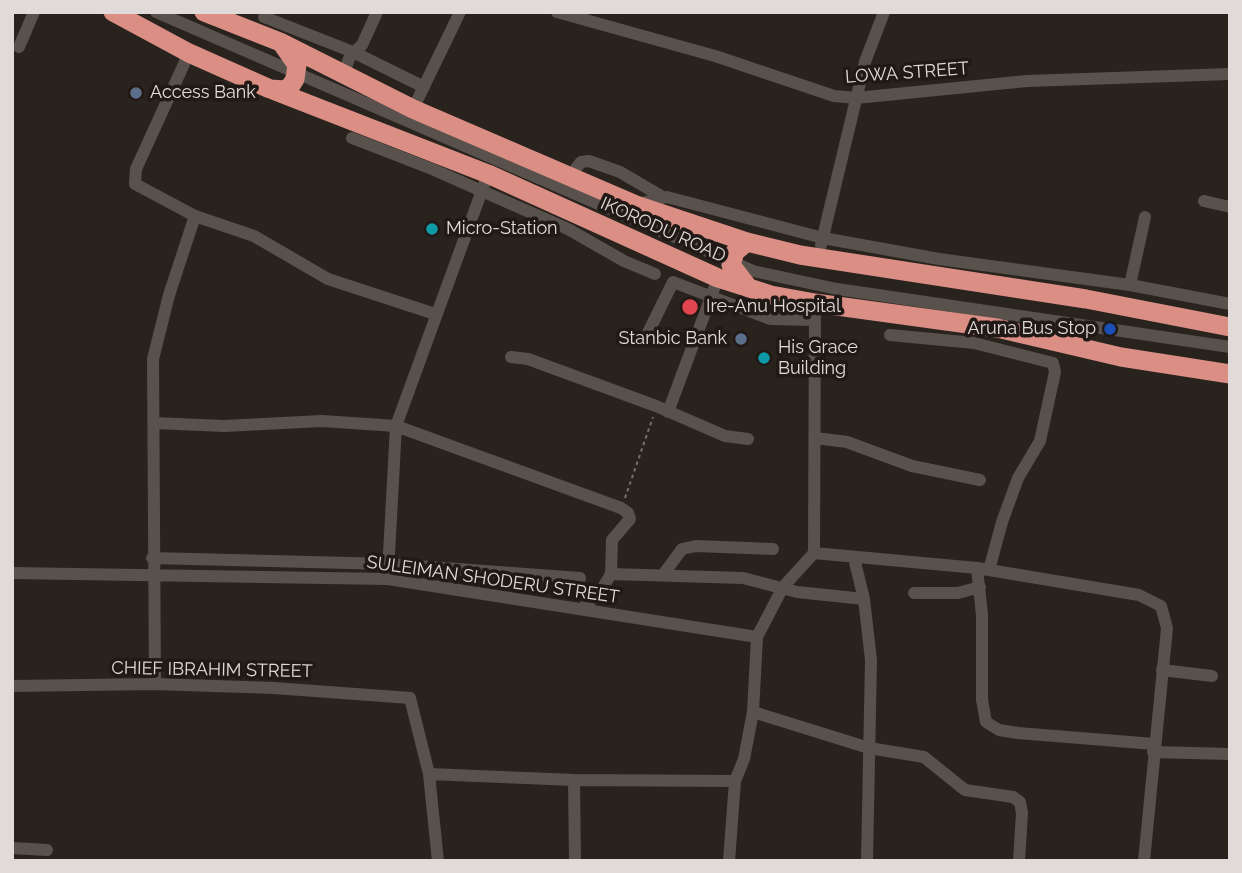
<!DOCTYPE html>
<style>
body{margin:0}
#map{position:relative;width:1242px;height:873px;overflow:hidden;background:#29231e;font-family:Raleway,sans-serif}
canvas{display:block}
.frame{position:absolute;inset:0;border:14px solid #e0dbd9;pointer-events:none}
</style>
<div id="map">
<canvas width="1242" height="873"></canvas>
<div class="frame"></div>
</div>
<script>
const c = document.querySelector('canvas').getContext('2d');
c.lineJoin = 'round';
function toPath(rows) {
  const path = new Path2D();
  for (const r of rows) {
    path.moveTo(r[0], r[1]);
    for (let i = 2; i < r.length; i += 2) path.lineTo(r[i], r[i + 1]);
  }
  return path;
}
function trace(path, color, width, dash) {
  c.strokeStyle = color;
  c.lineWidth = width;
  c.lineCap = dash ? 'butt' : 'round';
  c.setLineDash(dash || []);
  c.stroke(path);
}
function write(font, color, halo, rows, align = 'center') {
  c.font = font + ' Raleway,sans-serif';
  c.lineWidth = 7;
  c.setLineDash([]);
  c.textBaseline = 'middle';
  c.strokeStyle = halo;
  c.fillStyle = color;
  for (const [text, x, y, turn = 0] of rows) {
    c.save();
    c.translate(x, y);
    c.rotate((+turn || 0) * Math.PI / 180);
    c.textAlign = isNaN(turn) ? turn : align;
    if (halo) c.strokeText(text, 0, 0);
    c.fillText(text, 0, 0);
    c.restore();
  }
}
const path = toPath([
 [625,498,653,417]
]);
const minor = toPath([
 [156,12,753,271,837,289,1230,347],
 [557,12,715,56,834,96,856,98,1027,81,1230,74],
 [264,17,353,52,424,87],
 [19,47,34,12],
 [189,53,136,169,135,184,195,216,254,236,328,279,435,314],
 [344,73,350,56,362,45,377,12],
 [413,109,460,12],
 [352,138,432,169,568,229,624,261,655,274],
 [570,176,581,162,589,161,620,172,661,196],
 [1204,201,1230,207],
 [637,204,667,197,823,238,939,259,1130,285,1230,304],
 [821,245,865,62,884,12],
 [1130,285,1145,217],
 [890,335,974,343,1053,363,1055,372,1040,441,1018,478,1002,522,989,570],
 [644,341,673,282,770,319,813,320],
 [511,357,528,359,656,406,725,436,748,439],
 [668,412,718,278],
 [154,423,224,426,322,421,396,426,621,508,628,513,630,519,612,540,611,574,602,589,582,609],
 [815,438,847,442,912,466,980,480],
 [814,553,977,568,1139,595,1161,606,1167,628,1144,861],
 [152,558,389,564,580,578],
 [854,558,864,599,871,660,867,861],
 [977,568,982,615,982,700,986,722,999,730,1018,733,1154,744],
 [388,572,396,426,488,174],
 [12,573,388,579,757,637],
 [611,574,743,578,797,592,864,599],
 [663,575,682,549,696,546,773,549],
 [914,593,958,593,980,587],
 [1162,670,1212,676],
 [155,684,153,359,169,295,195,216],
 [12,686,155,684,274,688,410,698,429,774,438,861],
 [753,712,869,748,924,757,965,790,1013,797,1020,802,1022,813,1019,861],
 [1153,752,1230,754],
 [429,774,574,780,735,781],
 [574,780,575,861],
 [12,848,47,850],
 [729,861,735,781,744,759,753,712,757,637,783,587,814,553,815,303]
]);
const highway = toPath([
 [113,12,189,53,270,89,488,174,718,278,771,295,815,303,997,328,1121,357,1230,374],
 [204,12,280,42,413,109,636,205,747,242,800,255,1086,299,1230,327],
 [271,89,283,90,290,87,295,79,297,65,283,45],
 [747,242,735,252,731,265,748,287]
]);
const markers = [
 [136,93,7,"#5c6f8a"],
 [432,229,7,"#0f9aa8"],
 [690,307,9,"#e0444e"],
 [1110,329,7,"#1a4fb4"],
 [741,339,7,"#5c6f8a"],
 [764,358,7,"#0f9aa8"]
];
const streetNames = [
 ["LOWA STREET",907,73,-4],
 ["IKORODU ROAD",663,230,24],
 ["SULEIMAN SHODERU STREET",493,580,8],
 ["CHIEF IBRAHIM STREET",212,670,1]
];
const poiNames = [
 ["Access Bank",150,93],
 ["Micro-Station",446,229],
 ["Ire-Anu Hospital",706,307],
 ["Aruna Bus Stop",1096,329,"right"],
 ["Stanbic Bank",727,339,"right"],
 ["His Grace",778,348],
 ["Building",778,369]
];
trace(path, '#76706d', 2, [3.5, 3.5]);
trace(minor, '#59514c', 12);
trace(highway, '#db8e84', 19);
for (const [x, y, r, color] of markers) {
  const dot = new Path2D();
  dot.arc(x, y, r, 0, 2 * Math.PI);
  c.fillStyle = color;
  c.fill(dot);
  trace(dot, '#201915', 2.5);
}
write('18px', '#e0dbd9', '#201915', streetNames);
write('18px', '#e0dbd9', '#201915', poiNames, 'left');
</script>
